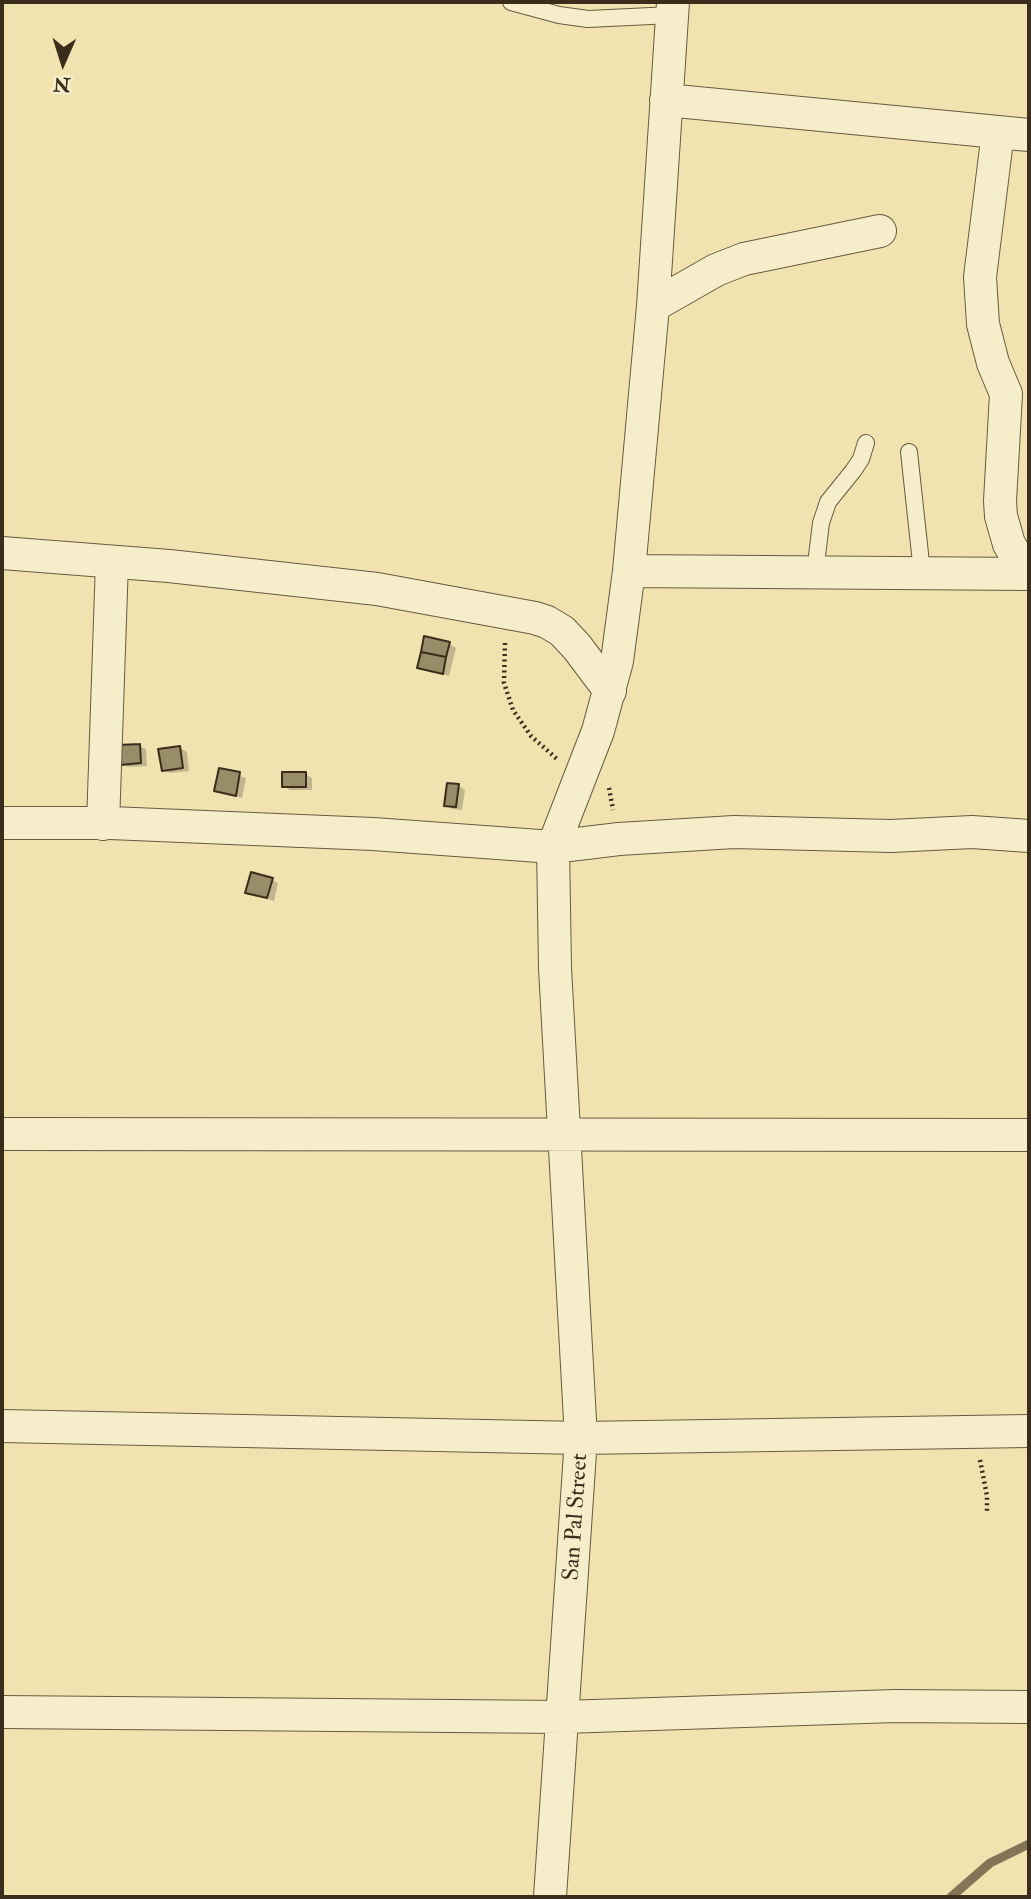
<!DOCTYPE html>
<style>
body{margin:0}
#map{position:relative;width:1031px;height:1899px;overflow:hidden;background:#f1e3af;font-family:"IM FELL Double Pica",serif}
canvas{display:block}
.frame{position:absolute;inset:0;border:4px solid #3a2d1b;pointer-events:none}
.north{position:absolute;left:28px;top:28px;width:70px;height:70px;-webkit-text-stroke:5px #f6edcb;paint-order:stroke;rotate:183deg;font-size:19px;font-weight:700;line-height:28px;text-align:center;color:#3a2d1b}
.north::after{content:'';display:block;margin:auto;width:24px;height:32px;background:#3a2d1b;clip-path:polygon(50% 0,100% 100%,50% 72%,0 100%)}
</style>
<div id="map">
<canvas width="1031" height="1899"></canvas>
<div class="frame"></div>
<div class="north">N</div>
</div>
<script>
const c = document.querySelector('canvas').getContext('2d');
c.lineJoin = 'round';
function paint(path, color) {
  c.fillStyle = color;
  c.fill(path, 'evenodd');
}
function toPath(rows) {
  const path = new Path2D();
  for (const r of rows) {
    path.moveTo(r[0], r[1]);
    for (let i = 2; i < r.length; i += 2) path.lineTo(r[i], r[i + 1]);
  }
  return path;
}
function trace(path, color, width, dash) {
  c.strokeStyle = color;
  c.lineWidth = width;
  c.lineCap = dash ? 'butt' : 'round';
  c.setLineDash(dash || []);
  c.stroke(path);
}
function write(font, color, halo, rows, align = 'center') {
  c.font = font + ' "IM FELL Double Pica",serif';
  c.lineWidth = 5;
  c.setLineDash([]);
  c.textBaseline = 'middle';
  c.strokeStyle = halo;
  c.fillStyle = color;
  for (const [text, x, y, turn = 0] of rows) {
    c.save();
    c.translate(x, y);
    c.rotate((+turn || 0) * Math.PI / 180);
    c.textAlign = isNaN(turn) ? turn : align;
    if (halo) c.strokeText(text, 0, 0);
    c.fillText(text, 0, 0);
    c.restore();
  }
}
const shadow = toPath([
 [449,644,456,648,449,676,419,667],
 [139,746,146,749,147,766,128,767,121,764],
 [180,748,187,752,189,771,170,773,163,770],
 [220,770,246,778,242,798,216,790],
 [305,774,312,778,312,790,290,790,284,786],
 [459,786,465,790,462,810,452,809,446,805],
 [272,880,278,883,274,901,247,892]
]);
const stream = toPath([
 [951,1897,990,1863,1029,1844]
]);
const building = toPath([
 [424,636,450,642,446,657,421,652,424,636],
 [421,652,446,657,443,674,417,668,421,652],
 [140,744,141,763,120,765,118,745,140,744],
 [180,746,183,768,162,771,158,749,180,746],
 [219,768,240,772,236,796,214,791,219,768],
 [282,772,306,772,306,787,282,787,282,772],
 [447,783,459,784,456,807,444,806,447,783],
 [251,872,273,878,267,898,245,893,251,872]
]);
const path = toPath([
 [505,643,504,683,513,710,531,736,557,759],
 [609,788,613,810],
 [980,1460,987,1496,987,1512]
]);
const lane = toPath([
 [511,2,559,15,588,19,672,15],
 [909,452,922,572],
 [815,572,821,523,828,502,853,471,861,459,866,443]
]);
const street = toPath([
 [666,100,1029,135],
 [998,132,980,277,983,324,993,363,1006,394,1000,501,1001,516,1009,544,1027,574],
 [653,306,716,270,744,259,880,231],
 [2,553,169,566,377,589,535,618,547,622,562,631,577,647,610,691],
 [629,571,1029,574],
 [2,823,110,823,373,834,553,847,619,839,734,832,891,836,972,832,1029,836],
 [103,824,112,562],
 [2,1134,1029,1135],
 [2,1426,581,1438,1029,1431],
 [2,1712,563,1717,895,1706,1029,1707],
 [550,1897,581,1438,555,968,553,847,598,731,617,661,629,571,653,306,673,2]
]);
const streetNames = [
 ["San Pal Street",577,1517,-86]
];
paint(shadow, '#0003');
trace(stream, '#837556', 9);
paint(building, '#998c68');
trace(building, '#3a2d1b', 2);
trace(lane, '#685a40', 18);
trace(street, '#685a40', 34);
trace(path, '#3a2d1b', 4.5, [2, 3.5]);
trace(lane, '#f6edcb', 16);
trace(street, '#f6edcb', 32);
write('23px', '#3a2d1b', '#f6edcb', streetNames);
</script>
